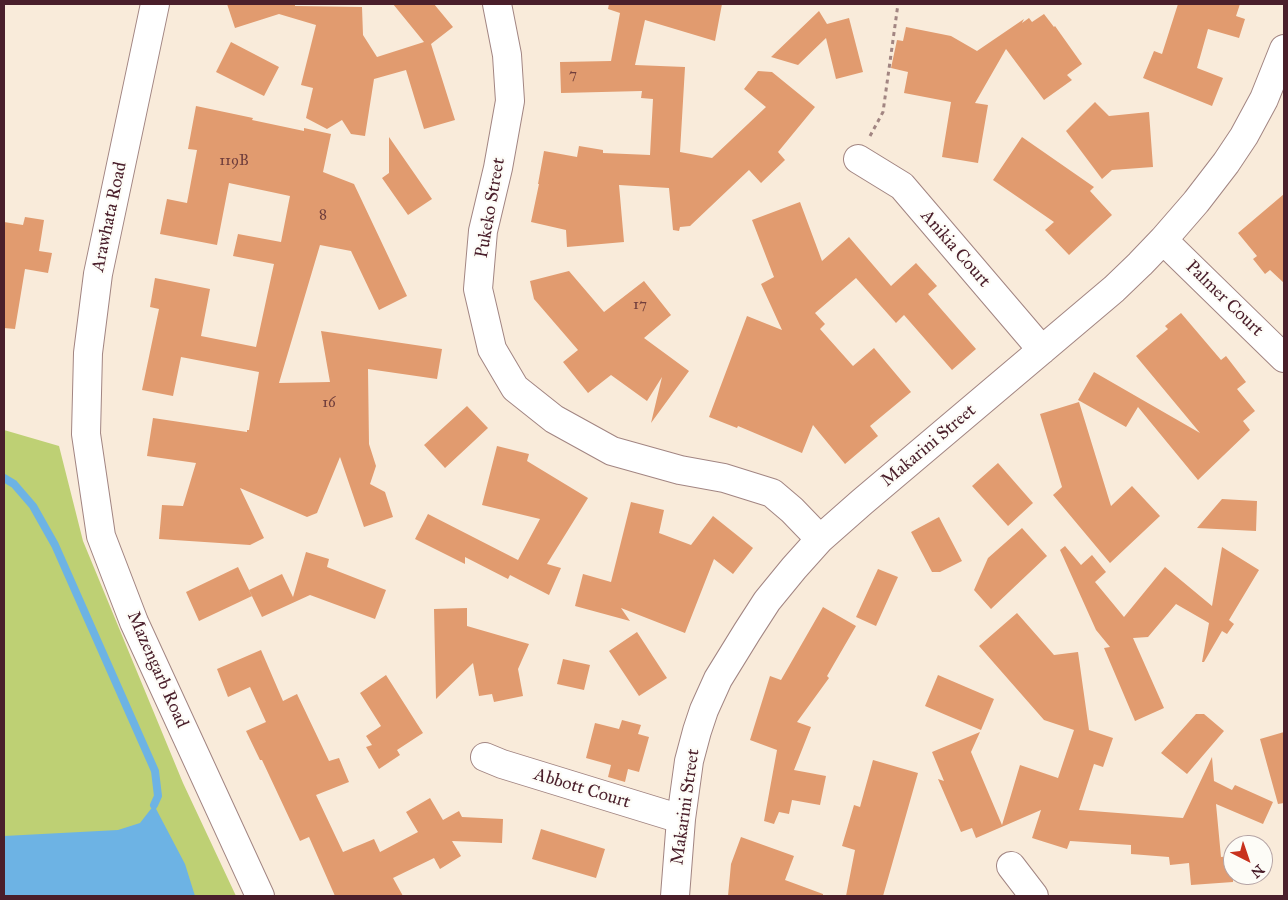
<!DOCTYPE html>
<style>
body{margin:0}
#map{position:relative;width:1288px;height:900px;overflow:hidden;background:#f9ebda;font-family:"IM FELL Great Primer",serif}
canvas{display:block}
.frame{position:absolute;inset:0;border:5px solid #4a1f2b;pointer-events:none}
.north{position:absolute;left:1223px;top:835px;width:50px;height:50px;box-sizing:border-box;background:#fdfcf7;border:1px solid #b5a4a5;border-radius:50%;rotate:139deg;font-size:14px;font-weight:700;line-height:20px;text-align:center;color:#4a1f2b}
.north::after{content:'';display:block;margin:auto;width:18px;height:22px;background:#c8321e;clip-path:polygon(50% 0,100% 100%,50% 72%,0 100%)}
</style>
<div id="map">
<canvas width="1288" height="900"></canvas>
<div class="frame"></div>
<div class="north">N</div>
</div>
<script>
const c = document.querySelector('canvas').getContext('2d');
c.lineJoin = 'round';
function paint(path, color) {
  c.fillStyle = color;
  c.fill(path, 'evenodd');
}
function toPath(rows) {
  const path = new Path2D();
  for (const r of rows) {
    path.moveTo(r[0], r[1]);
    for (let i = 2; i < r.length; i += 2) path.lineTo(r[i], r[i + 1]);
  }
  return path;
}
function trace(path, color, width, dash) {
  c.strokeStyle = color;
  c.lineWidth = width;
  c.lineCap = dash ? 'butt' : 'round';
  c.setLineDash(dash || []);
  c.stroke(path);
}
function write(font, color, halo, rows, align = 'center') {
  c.font = font + ' "IM FELL Great Primer",serif';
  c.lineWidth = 4.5;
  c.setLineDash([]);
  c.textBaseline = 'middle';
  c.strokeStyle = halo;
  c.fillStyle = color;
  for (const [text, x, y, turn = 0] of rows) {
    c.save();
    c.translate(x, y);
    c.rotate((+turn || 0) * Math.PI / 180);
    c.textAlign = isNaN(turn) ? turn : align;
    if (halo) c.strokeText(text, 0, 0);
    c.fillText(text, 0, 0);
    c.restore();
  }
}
const green = toPath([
 [4,430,59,446,83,541,183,783,236,896,4,896]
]);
const water = toPath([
 [154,805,185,864,195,896,4,896,4,836,118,830,140,823]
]);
const stream = toPath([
 [4,478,14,484,33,506,55,545,155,771,158,796,154,805]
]);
const building = toPath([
 [227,4,295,4,295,6,362,7,363,35,377,57,424,42,393,4,434,4,453,27,431,44,455,120,424,129,406,70,374,79,365,136,351,134,342,120,327,129,306,118,313,88,301,85,316,25,279,14,235,28],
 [609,4,722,4,715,41,645,20,635,65,685,67,680,152,712,158,766,107,744,89,758,71,772,72,815,107,778,152,785,160,761,183,749,170,690,226,680,227,679,231,673,230,669,188,619,185,624,242,567,247,566,230,531,222,539,184,538,184,544,151,577,157,579,146,603,150,603,153,650,155,653,99,641,98,642,91,561,93,560,62,611,61,620,13,608,9],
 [1178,4,1240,4,1236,16,1245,19,1239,38,1208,29,1197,68,1223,78,1212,106,1143,78,1154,51,1162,54],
 [819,11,827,24,849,18,863,72,836,79,826,38,798,65,771,57],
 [1044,14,1054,27,1055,26,1082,64,1067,75,1072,80,1044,100,1006,49,975,103,988,105,978,163,942,157,951,102,904,93,908,72,891,68,897,40,903,41,906,27,951,36,977,51,1024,19,1022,23,1029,18,1032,22],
 [231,42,279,67,264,96,216,72],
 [1095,102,1109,116,1149,112,1153,167,1112,170,1102,179,1066,131],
 [196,106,253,118,252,120,304,131,304,128,331,134,323,172,354,184,407,296,379,310,351,251,320,245,279,383,330,382,321,331,442,349,437,379,368,369,369,444,376,466,370,484,385,492,393,517,364,527,340,457,317,513,307,517,240,488,264,538,250,545,159,539,162,505,183,506,196,463,147,456,153,418,247,432,247,430,249,430,259,372,181,357,173,396,142,390,159,309,150,307,155,278,210,289,201,336,256,347,274,264,233,256,238,234,281,242,290,196,229,183,217,245,160,234,167,199,187,203,197,150,188,149],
 [389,137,432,199,408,215,382,178,389,173],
 [1022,137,1094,187,1090,191,1112,215,1069,255,1045,230,1054,222,993,180],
 [1284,194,1284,283,1270,270,1265,274,1253,259,1257,256,1238,233],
 [800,202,822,261,849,237,891,286,916,263,937,286,928,294,976,349,952,370,904,315,896,323,856,278,815,313,825,324,820,329,853,366,874,348,911,392,870,426,878,436,845,464,813,425,802,453,738,426,737,428,709,417,747,316,782,330,761,284,774,277,752,220],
 [25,217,44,220,39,251,52,253,48,273,25,269,15,329,4,328,4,222,23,225],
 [569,271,604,312,644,281,671,315,644,338,689,371,651,423,662,377,647,401,611,375,588,393,563,362,578,350,534,299,530,281],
 [1181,313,1221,360,1226,356,1246,382,1237,389,1255,411,1243,421,1250,430,1198,480,1138,407,1126,427,1078,400,1094,372,1200,433,1136,356,1168,329,1165,326],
 [1079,402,1111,506,1132,486,1160,516,1110,563,1053,495,1062,487,1040,414],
 [467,406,488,428,445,468,424,445],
 [497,446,529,454,527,461,588,498,547,564,561,568,549,595,510,575,508,579,465,557,465,564,415,539,428,514,518,560,540,519,482,505],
 [998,463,1033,503,1008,526,972,486],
 [1222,499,1257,501,1256,531,1197,528],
 [631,502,664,510,659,533,691,545,713,516,753,548,733,574,714,559,685,633,621,608,630,621,575,606,583,574,611,582],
 [939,517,962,561,940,572,932,572,911,532],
 [1022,528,1047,556,991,609,974,590,988,558],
 [1065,546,1081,565,1092,555,1106,572,1095,582,1124,617,1165,567,1212,606,1222,547,1259,570,1229,620,1234,624,1227,634,1222,631,1204,662,1202,662,1209,623,1176,604,1148,637,1133,638,1164,708,1135,721,1104,648,1110,647,1096,630,1060,550],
 [306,552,329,559,327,567,386,590,375,619,310,595,262,617,249,590,282,574,293,597],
 [238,567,252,596,199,621,186,592],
 [878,569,898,577,876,626,856,617],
 [823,607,856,626,827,676,829,678,797,722,811,727,794,770,826,776,820,805,792,800,789,814,779,812,774,824,764,821,777,750,750,740,770,676,781,680],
 [467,608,467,626,529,644,518,669,523,696,494,702,492,694,479,696,473,663,436,699,434,609],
 [1017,613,1054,655,1078,652,1089,730,1113,738,1103,767,1094,764,1079,810,1183,818,1212,757,1214,781,1232,790,1235,785,1273,802,1263,824,1216,804,1221,857,1233,856,1233,882,1191,885,1189,863,1170,865,1169,857,1131,854,1131,845,1070,841,1067,849,1032,838,1041,810,976,838,972,828,961,832,938,779,944,781,932,752,980,732,971,752,1002,825,1020,765,1058,778,1074,730,1044,720,979,646],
 [637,632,667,678,639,696,609,651],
 [261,650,283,701,297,694,329,761,339,758,349,782,316,795,343,852,374,839,380,852,418,832,406,812,430,798,443,820,459,811,462,817,503,819,502,843,452,841,461,856,440,869,434,858,393,878,403,896,335,896,309,837,300,841,262,760,260,760,246,731,266,722,250,687,228,697,217,669],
 [563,659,590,665,584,690,557,684],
 [386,675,423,733,397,750,400,755,379,769,366,747,372,745,366,736,381,726,360,693],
 [938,675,994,699,981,730,925,706],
 [1196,714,1204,714,1224,731,1187,774,1161,753],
 [622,720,641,725,638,734,649,737,639,772,628,769,625,782,608,777,611,765,586,758,595,723,619,729],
 [1284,732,1284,803,1278,804,1260,739],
 [873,760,918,773,883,896,846,896,855,850,842,846,854,805,860,807],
 [541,829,605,849,596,878,532,859],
 [741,837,794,856,785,880,823,894,823,896,728,896,731,864]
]);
const path = toPath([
 [870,136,883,112,898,4]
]);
const minor = toPath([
 [497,4,507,55,510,101,498,168,483,231,478,289,492,349,515,388,554,419,612,451,680,470,724,478,772,493,792,510,820,539],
 [858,159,902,186,1042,350],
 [1163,240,1284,358],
 [485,757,502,764,681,819],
 [1011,866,1034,896],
 [675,896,681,819,689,761,697,731,704,710,718,679,747,632,767,601,794,568,820,539,862,502,1114,289,1140,264,1163,240,1196,202,1226,163,1244,136,1264,99,1284,49]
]);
const secondary = toPath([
 [155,4,98,274,88,353,86,434,101,536,134,622,260,896]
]);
const numberNames = [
 ["7",573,75],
 ["119B",234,161],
 ["8",323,215],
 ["17",640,305],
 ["16",329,403]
];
const streetNames = [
 ["Pukeko Street",491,208,-80],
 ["Arawhata Road",110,217,-78],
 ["Anikia Court",955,249,49],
 ["Palmer Court",1224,299,44],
 ["Makarini Street",929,446,-40],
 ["Mazengarb Road",157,670,66],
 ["Abbott Court",582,789,17],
 ["Makarini Street",686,807,-82]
];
paint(green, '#bed074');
paint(water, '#6db3e4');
trace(stream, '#6db3e4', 8);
paint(building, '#e19b6f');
trace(minor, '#a28582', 30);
trace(secondary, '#a28582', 30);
trace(path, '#a28582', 3, [4, 4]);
trace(minor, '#fff', 28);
trace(secondary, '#fff', 28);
write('15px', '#703e3c', null, numberNames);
write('18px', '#4a1f2b', '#fdfcf7', streetNames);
</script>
